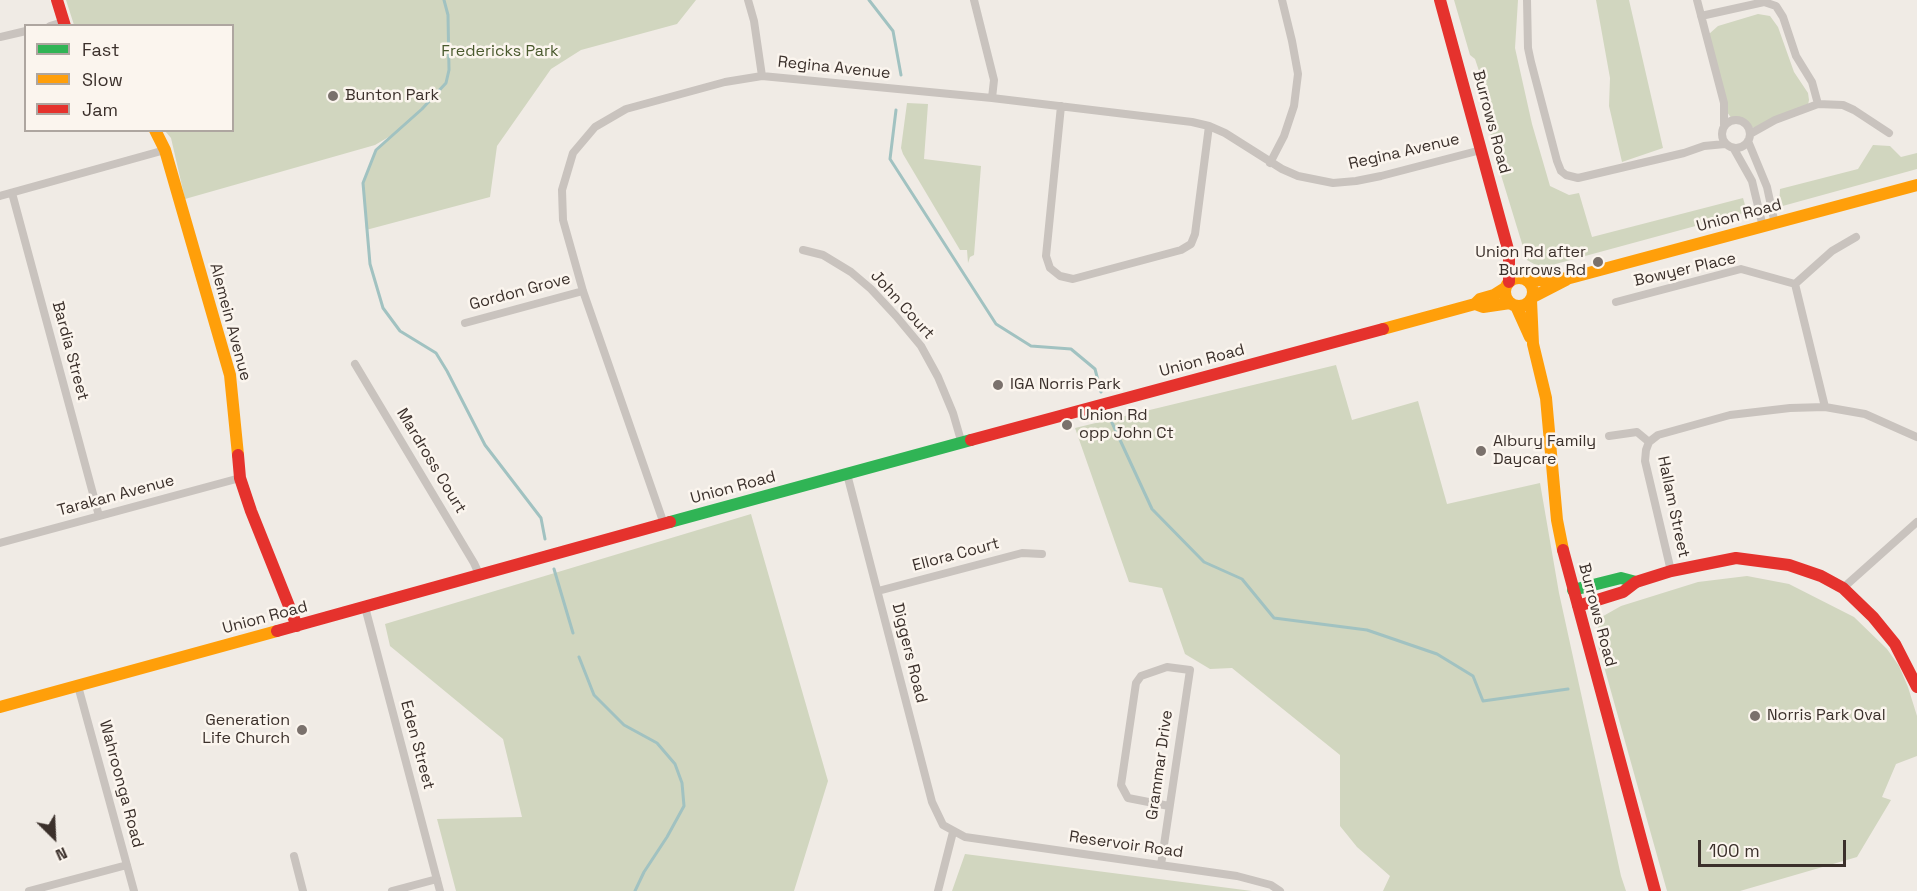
<!DOCTYPE html>
<style>
body{margin:0}
#map{position:relative;width:1917px;height:891px;overflow:hidden;background:#f0ebe5;font-family:"Space Grotesk",sans-serif}
canvas{display:block}
.legend{position:absolute;left:24px;top:24px;width:210px;height:108px;box-sizing:border-box;background:#fbf5ee;border:2px solid #aea6a0;margin:0;padding:8px 10px;list-style:none;font-size:18px;color:#3b302b}
.legend li{display:flex;align-items:center;gap:12px;height:30px}
.legend b{width:30px;border:2px solid #aea6a0}
.north{position:absolute;left:24px;top:807px;width:60px;height:60px;-webkit-text-stroke:4px #fbf5ee;paint-order:stroke;rotate:156deg;font-size:16px;font-weight:700;line-height:24px;text-align:center;color:#3b302b}
.north::after{content:'';display:block;margin:auto;width:21px;height:27px;background:#3b302b;clip-path:polygon(50% 0,100% 100%,50% 72%,0 100%)}
.scale{position:absolute;left:1698px;top:840px;width:148px;height:27px;box-sizing:border-box;border:3px solid #3b302b;border-top:0;padding-left:8px;font-size:18px;line-height:21px;white-space:nowrap;color:#3b302b;-webkit-text-stroke:4px #fbf5ee;paint-order:stroke}
</style>
<div id="map">
<canvas width="1917" height="891"></canvas>
<ul class="legend">
<li><b style="height:8px;background:#30b455"></b>Fast</li>
<li><b style="height:8px;background:#ff9f0a"></b>Slow</li>
<li><b style="height:8px;background:#e5322d"></b>Jam</li>
</ul>
<div class="north">N</div>
<div class="scale">100 m</div>
</div>
<script>
const c = document.querySelector('canvas').getContext('2d');
c.lineJoin = 'round';
function paint(path, color) {
  c.fillStyle = color;
  c.fill(path, 'evenodd');
}
function toPath(rows) {
  const path = new Path2D();
  for (const r of rows) {
    if (r.length === 3) {
      path.moveTo(r[0] + r[2], r[1]);
      path.arc(r[0], r[1], r[2], 0, 2 * Math.PI);
      continue;
    }
    path.moveTo(r[0], r[1]);
    for (let i = 2; i < r.length; i += 2) path.lineTo(r[i], r[i + 1]);
  }
  return path;
}
function trace(path, color, width, dash) {
  c.strokeStyle = color;
  c.lineWidth = width;
  c.lineCap = dash ? 'butt' : 'round';
  c.setLineDash(dash || []);
  c.stroke(path);
}
function write(font, color, halo, rows, align = 'center') {
  c.font = font + ' "Space Grotesk",sans-serif';
  c.lineWidth = 5;
  c.setLineDash([]);
  c.textBaseline = 'middle';
  c.strokeStyle = halo;
  c.fillStyle = color;
  for (const [text, x, y, turn = 0] of rows) {
    c.save();
    c.translate(x, y);
    c.rotate((+turn || 0) * Math.PI / 180);
    c.textAlign = isNaN(turn) ? turn : align;
    if (halo) c.strokeText(text, 0, 0);
    c.fillText(text, 0, 0);
    c.restore();
  }
}
const green = toPath([
 [66,0,696,0,677,24,581,50,551,69,497,146,490,197,366,230,363,183,376,150,392,135,375,145,185,199,171,138,165,131,232,130,232,26,74,25],
 [1454,0,1518,0,1515,48,1532,124,1550,186,1569,195,1579,193,1592,237,1743,198,1747,212,1541,268,1527,260,1501,175,1504,168,1501,156,1495,152,1476,78,1479,71,1475,59,1470,55],
 [1596,0,1629,0,1663,148,1622,162,1609,106,1610,78],
 [1758,14,1770,16,1778,27,1794,72,1808,93,1809,100,1808,105,1754,128,1732,119,1727,112,1709,34,1718,26],
 [907,103,928,104,924,159,981,166,974,255,970,257,968,263,967,250,960,250,903,154,901,148],
 [1873,145,1890,146,1901,157,1917,153,1917,169,1779,207,1780,189,1858,169],
 [1336,365,1352,420,1418,401,1447,504,1540,483,1559,593,1621,876,1626,891,1383,891,1390,876,1357,847,1340,826,1340,755,1232,668,1210,669,1185,654,1162,588,1129,582,1075,428],
 [751,514,828,781,794,891,456,891,437,819,522,817,503,739,390,646,385,624],
 [1747,576,1789,584,1854,617,1887,649,1899,666,1908,687,1917,716,1917,756,1896,764,1882,797,1891,800,1857,857,1740,891,1667,891,1598,645,1598,619,1621,606,1698,582],
 [965,854,1252,891,952,891]
]);
const stream = toPath([
 [444,0,448,15,449,70,446,83,422,109,376,150,363,183,370,264,383,308,400,331,436,353,447,371,485,445,541,518,545,539],
 [869,0,893,31,901,75],
 [896,110,890,159,996,324,1031,346,1071,349,1095,369,1101,392],
 [1108,414,1152,509,1204,562,1242,579,1274,618,1367,630,1437,654,1473,676,1483,701,1568,689],
 [554,569,573,633],
 [579,657,594,695,624,725,657,743,675,764,682,783,684,806,667,837,644,872,635,891]
]);
const street = toPath([
 [748,0,754,21,762,76],
 [974,0,994,80,992,98],
 [1527,0,1528,48,1531,62,1557,161,1561,171,1566,175,1578,178,1684,153,1704,146,1725,144],
 [1697,0,1724,103,1724,125],
 [1701,16,1764,2,1776,6,1783,17,1796,56,1812,82,1818,104,1775,120,1750,134],
 [50,26,63,22],
 [0,37,26,31],
 [1818,104,1843,105,1854,110,1889,133],
 [1061,106,1046,256,1050,268,1060,276,1073,279,1181,250,1191,244,1195,234,1209,126],
 [1736,134,14],
 [1748,141,1767,187,1775,224],
 [1734,149,1752,181,1763,227],
 [1270,163,1284,136,1294,106,1298,74,1292,41,1282,0],
 [12,193,99,516],
 [0,196,165,150],
 [803,250,823,255,851,272,871,289,896,316,921,346,938,377,953,413,962,444],
 [1795,284,1832,251,1856,237],
 [1616,302,1741,269,1795,284,1825,407],
 [465,323,583,291],
 [355,364,474,563,479,574],
 [1609,436,1637,432,1649,442],
 [847,474,932,802,943,825,965,837,1237,876,1271,885,1280,891],
 [664,524,583,291,563,220,562,190,573,153,595,127,626,109,725,82,762,76,992,98,1192,122,1209,126,1225,133,1282,169,1298,176,1333,183,1356,181,1381,176,1481,150],
 [0,543,240,478],
 [1671,571,1645,461,1646,450,1649,442,1658,435,1730,415,1790,408,1825,407,1865,414,1917,437],
 [1843,588,1917,522],
 [878,591,1022,553,1042,554],
 [365,607,440,891],
 [78,686,134,891],
 [294,856,303,891],
 [1161,865,1190,670,1167,667,1141,676,1136,683,1121,785,1128,798,1169,806],
 [29,891,127,865],
 [392,891,437,879],
 [938,891,953,832]
]);
const fast = toPath([
 [670,522,971,440],
 [1573,590,1621,578,1636,582]
]);
const slow = toPath([
 [155,130,165,150,230,375,238,455],
 [1519,292,14],
 [1528,281,1570,278,1917,185],
 [1533,297,1566,280],
 [1531,300,1533,344,1546,398,1557,520,1563,550],
 [1475,304,1483,307,1510,303],
 [1516,306,1530,337],
 [1383,329,1475,304,1480,299,1494,295,1505,288],
 [0,707,277,631]
]);
const jam = toPath([
 [57,0,65,26],
 [1440,0,1509,253,1509,282],
 [971,440,1383,329],
 [238,455,240,478,251,511,297,626],
 [1563,550,1655,891],
 [1578,606,1623,592,1636,582,1671,571,1736,558,1789,565,1821,576,1843,588,1873,617,1895,644,1917,687],
 [277,631,670,522]
]);
const markers = [
 [333,96,6,"#7a716c"],
 [1598,262,6,"#7a716c"],
 [998,385,6,"#7a716c"],
 [1067,425,6,"#7a716c"],
 [1481,451,6,"#7a716c"],
 [1755,716,6,"#7a716c"],
 [302,730,6,"#7a716c"]
];
const parkNames = [
 ["Fredericks Park",500,52]
];
const streetNames = [
 ["Regina Avenue",834,68,6],
 ["Burrows Road",1491,122,75],
 ["Regina Avenue",1404,152,-13],
 ["Union Road",1739,216,-15],
 ["Bowyer Place",1685,270,-13],
 ["Gordon Grove",520,292,-15],
 ["John Court",902,305,48],
 ["Alemein Avenue",230,322,75],
 ["Bardia Street",70,351,75],
 ["Union Road",1202,361,-15],
 ["Mardross Court",431,461,59],
 ["Union Road",733,488,-15],
 ["Tarakan Avenue",116,496,-15],
 ["Hallam Street",1673,507,78],
 ["Ellora Court",956,555,-15],
 ["Burrows Road",1597,615,75],
 ["Union Road",265,618,-15],
 ["Diggers Road",909,653,76],
 ["Eden Street",417,745,75],
 ["Grammar Drive",1160,765,-82],
 ["Wahroonga Road",121,784,75],
 ["Reservoir Road",1126,845,8]
];
const poiNames = [
 ["Bunton Park",345,96],
 ["Union Rd after",1586,253,"right"],
 ["Burrows Rd",1586,271,"right"],
 ["IGA Norris Park",1010,385],
 ["Union Rd",1079,416],
 ["opp John Ct",1079,434],
 ["Albury Family",1493,442],
 ["Daycare",1493,460],
 ["Norris Park Oval",1767,716],
 ["Generation",290,721,"right"],
 ["Life Church",290,739,"right"]
];
paint(green, '#d1d6bf');
trace(stream, '#a1c2c1', 3);
trace(street, '#c9c3be', 8);
trace(fast, '#30b455', 12);
trace(slow, '#ff9f0a', 12);
trace(jam, '#e5322d', 12);
for (const [x, y, r, color] of markers) {
  const dot = new Path2D();
  dot.arc(x, y, r, 0, 2 * Math.PI);
  c.fillStyle = color;
  c.fill(dot);
  trace(dot, '#fbf5ee', 2);
}
write('16px', '#4a5a2e', '#fbf5ee', parkNames);
write('16px', '#3b302b', '#fbf5ee', streetNames);
write('16px', '#3b302b', '#fbf5ee', poiNames, 'left');
</script>
